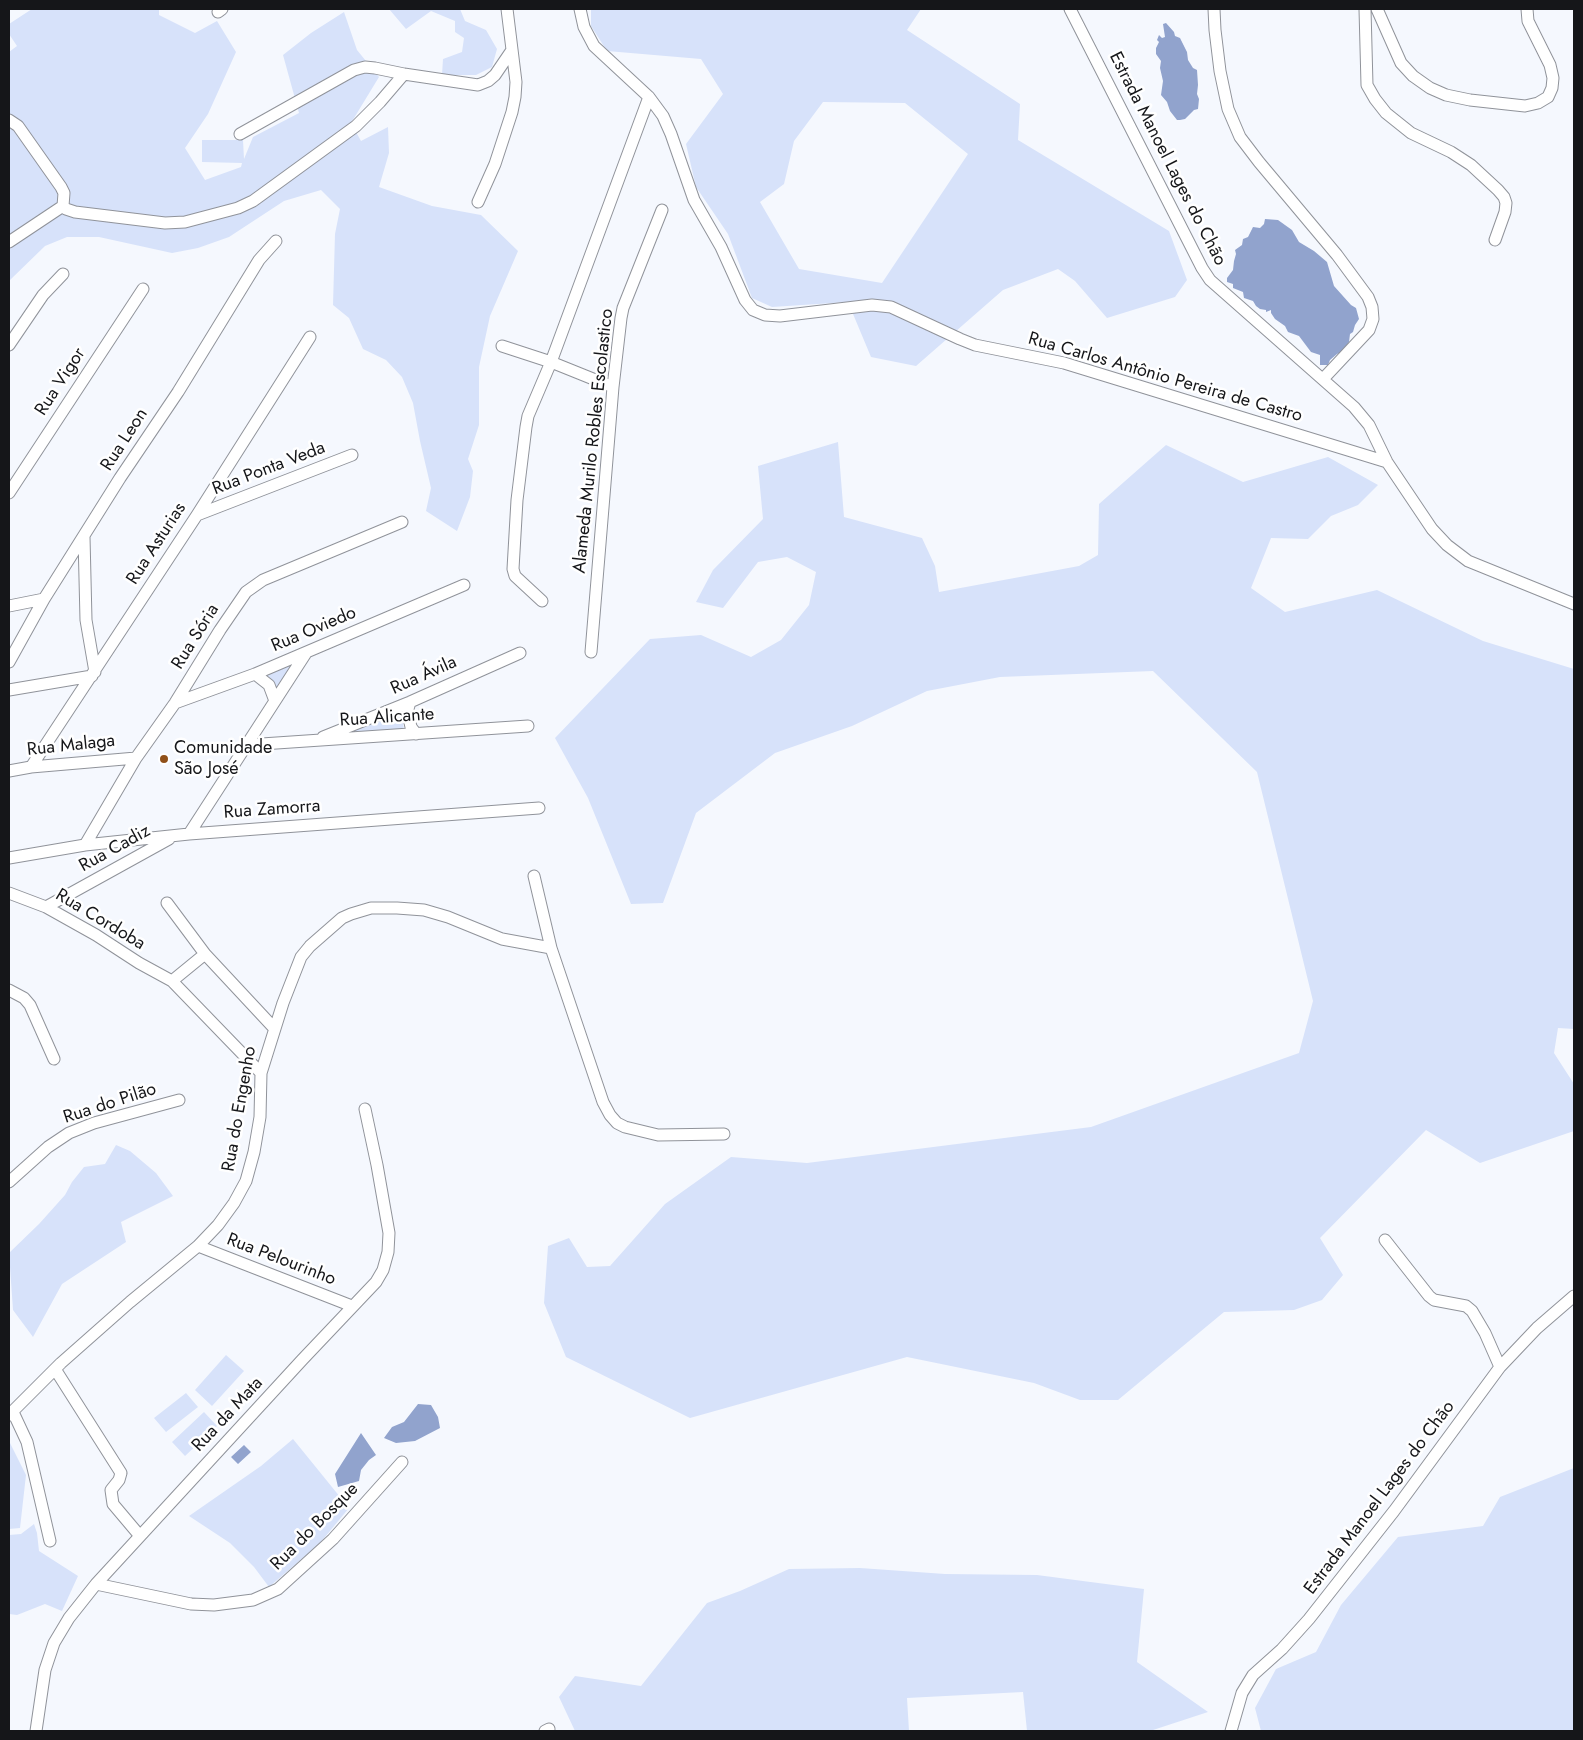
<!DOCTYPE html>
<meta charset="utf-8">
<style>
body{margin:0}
#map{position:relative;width:1583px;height:1740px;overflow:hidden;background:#f5f8fe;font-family:Jost,sans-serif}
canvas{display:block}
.frame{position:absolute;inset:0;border:10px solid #151619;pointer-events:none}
</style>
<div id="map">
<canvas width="1583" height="1740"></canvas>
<div class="frame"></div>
</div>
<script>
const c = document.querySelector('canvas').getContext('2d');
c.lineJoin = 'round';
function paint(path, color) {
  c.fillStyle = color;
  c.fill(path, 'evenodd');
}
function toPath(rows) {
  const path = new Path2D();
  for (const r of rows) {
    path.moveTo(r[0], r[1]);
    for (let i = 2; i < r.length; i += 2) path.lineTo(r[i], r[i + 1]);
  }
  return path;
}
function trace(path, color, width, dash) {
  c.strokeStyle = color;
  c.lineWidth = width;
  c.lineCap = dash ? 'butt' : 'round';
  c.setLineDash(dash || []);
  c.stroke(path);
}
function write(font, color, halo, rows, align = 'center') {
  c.font = font + ' Jost,sans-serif';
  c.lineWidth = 5;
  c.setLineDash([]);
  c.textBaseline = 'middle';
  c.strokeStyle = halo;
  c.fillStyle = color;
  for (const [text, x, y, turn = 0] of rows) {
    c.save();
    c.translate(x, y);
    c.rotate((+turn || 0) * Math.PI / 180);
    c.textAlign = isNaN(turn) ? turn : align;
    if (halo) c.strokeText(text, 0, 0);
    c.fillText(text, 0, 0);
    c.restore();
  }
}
const green = toPath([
 [32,9,159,9,159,15,195,33,217,21,236,52,208,114,185,148,205,180,241,167,242,163,202,162,202,140,243,140,244,159,253,137,299,113,283,55,311,33,344,12,357,50,379,77,351,123,361,141,388,127,389,153,379,187,432,206,481,215,518,251,490,316,479,367,479,425,468,459,473,471,470,497,457,531,426,511,431,488,420,441,413,403,402,377,386,360,363,349,349,318,333,305,335,234,340,209,321,190,284,201,229,237,198,248,172,253,99,237,67,237,45,246,9,281,9,52,17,46,9,34,9,24],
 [389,9,460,9,465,21,486,30,497,49,492,67,476,75,442,75,443,59,462,52,464,38,455,32,455,21,431,11,406,29],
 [591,9,921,9,907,30,1020,104,1018,140,1169,231,1187,280,1175,297,1107,318,1075,281,1058,269,1003,290,916,366,871,357,848,302,772,307,752,298,728,234,696,187,686,144,723,94,701,59,607,51,591,26],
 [823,102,905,103,968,154,882,283,799,269,760,202,784,184,794,141],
 [838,442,844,517,922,538,935,566,939,592,1079,566,1098,555,1099,504,1166,445,1243,482,1328,457,1378,485,1358,505,1331,516,1308,539,1271,538,1251,588,1285,612,1377,590,1483,641,1574,669,1574,1029,1558,1028,1554,1053,1574,1084,1574,1131,1480,1163,1426,1130,1320,1238,1343,1275,1322,1300,1294,1310,1224,1312,1118,1400,1080,1400,1034,1383,907,1357,690,1418,566,1357,544,1303,548,1246,569,1238,587,1267,610,1266,665,1204,731,1157,807,1163,1091,1127,1299,1053,1313,1001,1257,772,1153,671,1000,677,927,691,852,726,775,753,696,813,663,903,631,904,588,798,555,738,650,639,701,635,751,657,781,640,809,605,816,572,787,557,758,562,723,608,696,602,713,570,763,519,758,466],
 [293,661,276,690,265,677],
 [400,710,404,729,342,734],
 [116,1145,130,1151,156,1173,173,1196,121,1222,126,1242,62,1284,33,1337,13,1310,9,1253,39,1224,65,1195,72,1182,84,1167,105,1164],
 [226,1355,244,1371,212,1406,195,1390],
 [186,1393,198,1407,166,1432,154,1418],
 [204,1412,217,1426,185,1456,172,1442],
 [293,1439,349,1508,320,1543,269,1587,254,1567,230,1543,189,1516,261,1466],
 [9,1441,26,1475,20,1528,9,1529],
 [1574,1468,1574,1731,1261,1731,1255,1708,1276,1669,1316,1652,1341,1605,1398,1537,1483,1526,1500,1497],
 [34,1524,37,1533,39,1551,78,1576,62,1611,45,1604,17,1615,9,1614,9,1535,21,1534],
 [860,1568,945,1574,1037,1575,1144,1589,1137,1662,1208,1712,1150,1731,1027,1731,1023,1692,907,1698,909,1731,575,1731,559,1697,575,1676,641,1686,707,1603,740,1591,789,1569]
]);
const water = toPath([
 [1166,23,1174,32,1175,36,1180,38,1187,52,1188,60,1193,68,1197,70,1198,85,1197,94,1199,99,1198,109,1194,110,1185,119,1180,120,1177,120,1170,111,1167,102,1161,95,1163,81,1160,68,1161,61,1156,54,1156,48,1159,42,1157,40,1159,35,1162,38,1165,37,1163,24],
 [1265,219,1278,220,1292,230,1299,242,1314,251,1327,262,1334,286,1351,305,1356,308,1359,319,1355,325,1353,332,1350,334,1349,342,1342,352,1337,354,1330,360,1328,365,1320,365,1320,355,1311,352,1299,336,1288,332,1285,326,1275,319,1271,313,1271,310,1266,312,1266,310,1260,309,1256,306,1253,301,1244,298,1243,292,1233,288,1233,284,1227,282,1227,278,1233,270,1234,261,1236,254,1235,250,1242,245,1243,239,1248,237,1253,227,1260,228,1264,224],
 [418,1404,431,1405,438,1417,440,1428,415,1441,396,1443,384,1438,392,1427,404,1422],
 [361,1433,376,1455,369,1460,361,1470,359,1481,338,1487,335,1474],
 [244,1445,251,1452,238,1464,231,1457]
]);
const minor = toPath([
 [580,9,584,27,594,46,649,97,663,116,671,134,694,200,721,247,745,300,753,310,765,315,780,316,872,305,891,307,960,339,975,345,1064,363,1387,462],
 [1070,9,1202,268,1210,280,1354,407,1369,425,1387,462,1432,529,1447,545,1468,561,1574,604],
 [1214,9,1215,30,1220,71,1228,109,1240,137,1259,162,1337,255,1368,297,1372,307,1373,319,1369,330,1323,379],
 [1365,9,1367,85,1375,99,1386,113,1411,133,1451,152,1471,165,1498,190,1504,197,1506,203,1505,212,1495,240],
 [1377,9,1401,63,1413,76,1430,88,1446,95,1470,100,1525,106,1538,103,1548,97,1552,88,1553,78,1550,65,1528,21,1527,9],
 [218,12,222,9],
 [9,120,18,126,61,187,64,193,63,206,66,209,75,212,165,223,185,222,238,208,253,201,356,126,380,102,404,74],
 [240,134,354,70,365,67,375,68,404,74,478,85,488,81,495,75,512,50],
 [478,202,495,164,512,112,515,97,516,82,507,9],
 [9,242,63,206],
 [9,345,43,295,63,274],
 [502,346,551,362,613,387],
 [9,493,143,289],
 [197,515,352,455],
 [84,537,86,620,95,672],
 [542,601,515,576,513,569,517,500,526,427,528,416,551,362,649,97],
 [9,606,44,599],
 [591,652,613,387,621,318,623,308,662,210],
 [9,662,44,599,120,478,178,392,259,260,276,241],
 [255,674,269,685,275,701],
 [9,690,92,676],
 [410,702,408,709,409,718,411,727,416,734],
 [175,703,255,674,464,585],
 [323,737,410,702,520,653],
 [247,745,528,726],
 [31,767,197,515,310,337],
 [9,771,31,767,136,758],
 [189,834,306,653],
 [85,845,136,758,175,703,220,630,246,592,263,580,402,522],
 [9,858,85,845,189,834,539,808],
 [534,876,551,948,603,1102,610,1115,617,1123,625,1127,658,1135,724,1134],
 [9,893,46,907,96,935,139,963,172,981,261,1073],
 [167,903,205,954,274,1028],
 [46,907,169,839],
 [172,981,205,954],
 [9,990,24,998,30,1005,54,1059],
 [9,1182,48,1147,69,1133,94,1123,179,1100],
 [1385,1240,1429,1296,1434,1300,1466,1306,1472,1311,1485,1333,1500,1367],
 [198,1246,352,1306],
 [55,1369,121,1473,119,1480,111,1490,113,1504,140,1536],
 [13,1412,27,1442,50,1541],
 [9,1415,61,1363,130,1302,198,1246,218,1225,234,1203,246,1181,254,1152,260,1117,261,1073,283,1003,301,957,310,946,342,918,351,914,371,908,397,908,424,910,448,917,502,939,551,948],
 [96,1584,191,1604,214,1605,253,1600,278,1589,333,1539,402,1462],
 [36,1731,45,1670,54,1643,69,1618,96,1584,302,1360,376,1282,383,1270,388,1252,389,1233,377,1165,365,1109],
 [545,1731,549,1729],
 [1231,1731,1242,1693,1253,1675,1282,1649,1309,1619,1394,1511,1500,1367,1537,1328,1574,1296]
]);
const markers = [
 [164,759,5,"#905019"]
];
const streetNames = [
 ["Estrada Manoel Lages do Chão",1167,159,63],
 ["Rua Carlos Antônio Pereira de Castro",1165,378,16],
 ["Rua Vigor",61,382,-57],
 ["Rua Leon",125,440,-57],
 ["Alameda Murilo Robles Escolastico",594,441,-84],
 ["Rua Ponta Veda",269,469,-21],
 ["Rua Asturias",157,544,-57],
 ["Rua Oviedo",314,630,-23],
 ["Rua Sória",196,637,-58],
 ["Rua Ávila",424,676,-24],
 ["Rua Alicante",387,718,-4],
 ["Rua Malaga",71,746,-6],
 ["Rua Zamorra",272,810,-4],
 ["Rua Cadiz",115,849,-29],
 ["Rua Cordoba",100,920,31],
 ["Rua do Pilão",110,1104,-18],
 ["Rua do Engenho",240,1109,-80],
 ["Rua Pelourinho",281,1260,21],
 ["Rua da Mata",228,1415,-47],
 ["Estrada Manoel Lages do Chão",1380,1498,-53],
 ["Rua do Bosque",315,1527,-45]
];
const poiNames = [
 ["Comunidade",174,749],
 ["São José",174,770]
];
paint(green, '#d7e2fa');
paint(water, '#91a3cd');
trace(minor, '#90939a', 13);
trace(minor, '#fff', 11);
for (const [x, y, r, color] of markers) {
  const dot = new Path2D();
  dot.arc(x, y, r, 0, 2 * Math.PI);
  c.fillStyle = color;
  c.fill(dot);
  trace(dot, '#fff', 2);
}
write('18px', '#151619', '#fff', streetNames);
write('18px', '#151619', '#fff', poiNames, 'left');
</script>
